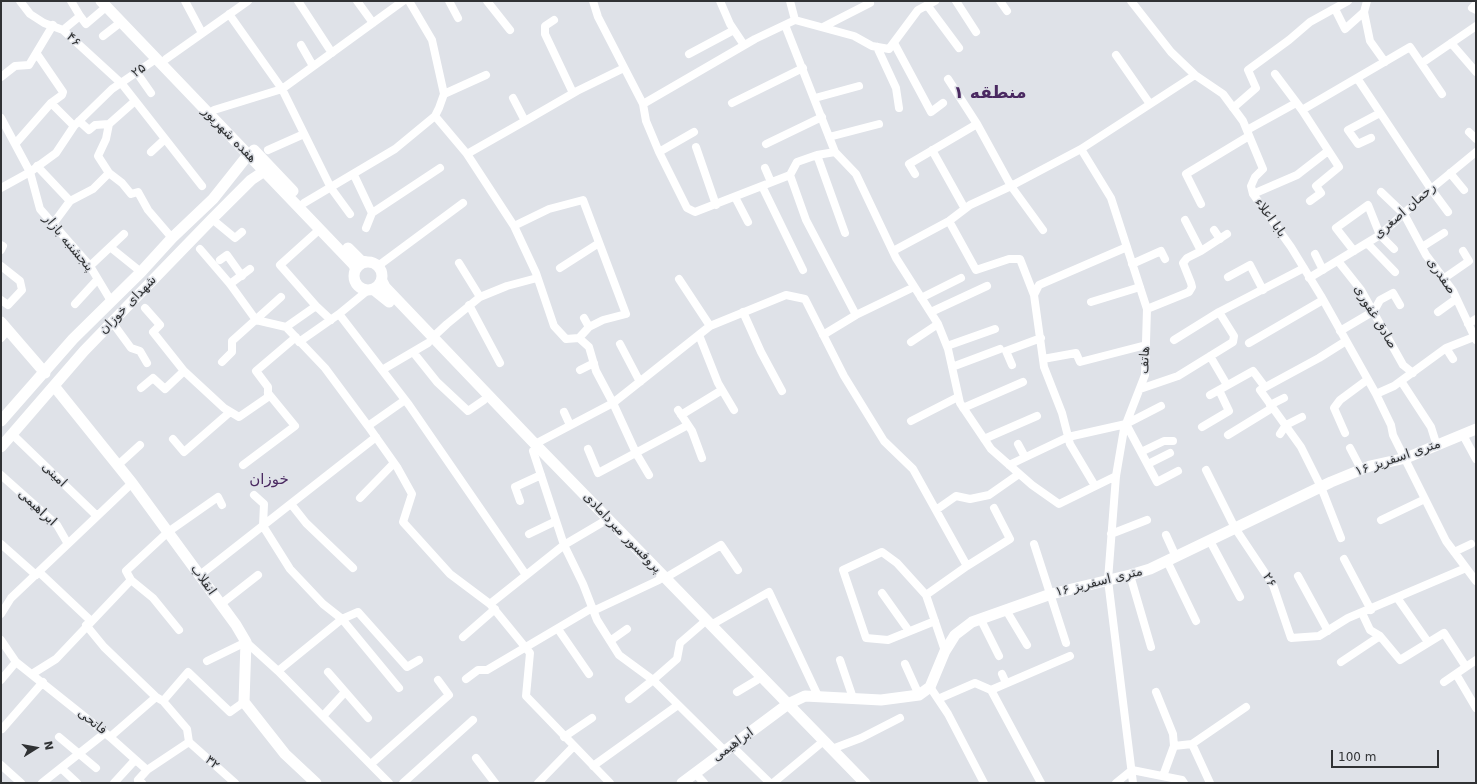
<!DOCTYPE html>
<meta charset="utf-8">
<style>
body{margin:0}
#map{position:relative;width:1477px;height:784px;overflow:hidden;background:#dfe2e8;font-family:"DejaVu Sans",sans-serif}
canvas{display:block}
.frame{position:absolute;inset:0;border:2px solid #303234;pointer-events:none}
.north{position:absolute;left:16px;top:728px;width:40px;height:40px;-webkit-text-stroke:3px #dfe2e8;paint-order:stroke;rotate:79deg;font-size:11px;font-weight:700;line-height:16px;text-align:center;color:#303234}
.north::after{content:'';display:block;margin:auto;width:14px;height:18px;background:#303234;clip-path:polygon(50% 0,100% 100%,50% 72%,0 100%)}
.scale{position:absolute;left:1331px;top:750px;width:108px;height:18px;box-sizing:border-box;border:2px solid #303234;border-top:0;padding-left:5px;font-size:12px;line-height:14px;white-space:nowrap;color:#303234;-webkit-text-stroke:3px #dfe2e8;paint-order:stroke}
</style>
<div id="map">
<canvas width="1477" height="784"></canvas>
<div class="frame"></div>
<div class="north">N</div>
<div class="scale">100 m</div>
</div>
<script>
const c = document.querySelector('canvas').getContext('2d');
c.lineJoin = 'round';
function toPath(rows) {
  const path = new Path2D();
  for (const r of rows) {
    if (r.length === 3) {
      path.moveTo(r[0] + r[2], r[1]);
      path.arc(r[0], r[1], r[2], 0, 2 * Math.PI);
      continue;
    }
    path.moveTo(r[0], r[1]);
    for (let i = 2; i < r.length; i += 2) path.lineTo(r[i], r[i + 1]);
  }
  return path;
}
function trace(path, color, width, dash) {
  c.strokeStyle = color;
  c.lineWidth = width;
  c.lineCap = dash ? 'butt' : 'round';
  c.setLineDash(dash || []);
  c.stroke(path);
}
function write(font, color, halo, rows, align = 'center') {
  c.font = font + ' "DejaVu Sans",Vazirmatn,sans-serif';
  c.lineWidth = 3;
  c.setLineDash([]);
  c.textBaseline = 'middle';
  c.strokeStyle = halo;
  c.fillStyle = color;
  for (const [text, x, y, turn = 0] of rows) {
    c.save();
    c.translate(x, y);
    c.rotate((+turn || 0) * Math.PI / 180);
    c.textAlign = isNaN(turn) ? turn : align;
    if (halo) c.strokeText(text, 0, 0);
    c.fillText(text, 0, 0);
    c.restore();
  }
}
const street = toPath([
 [20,1,30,14,44,23,63,30,122,84,202,186],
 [185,1,202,33],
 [298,1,332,53],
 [357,1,373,23],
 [449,1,458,18],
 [487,1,510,30],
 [593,1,598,17,643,104,755,39,795,20],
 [720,1,730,24,744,45],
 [790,1,795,20,854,36,872,46,889,49,918,10,935,1],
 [956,1,976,32],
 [1000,1,1007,11],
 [1131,1,1171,52,1195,75,1223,94,1243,121,1263,169,1255,177,1251,186,1253,194,1291,247,1321,296,1376,394,1391,425,1393,435,1446,541,1476,581],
 [1367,1,1364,12,1370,41,1385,62],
 [1476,4,1472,8,1476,10],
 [927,5,959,48],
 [1335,9,1345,29,1364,12],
 [229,14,282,89,331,188,350,214],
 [80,16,86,24,106,7],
 [554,20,545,26,545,34,573,93],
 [785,25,835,152,856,174,896,258,938,324,948,349,960,403,991,449,1032,485,1059,504,1116,476],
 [823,27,870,3],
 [63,30,80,16,71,1],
 [103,36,121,22],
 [894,43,931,112,943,103],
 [1451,43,1476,72],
 [301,45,313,66],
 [877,47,896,88,899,108],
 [689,54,734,30],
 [1116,55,1150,104],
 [166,59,248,1],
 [1422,63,1476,26],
 [137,73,151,93],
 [1275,74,1302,110,1339,167,1316,186,1321,193,1310,201],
 [1,77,15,66,29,65,53,25],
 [1357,78,1431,189,1448,212],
 [948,79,977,124,1011,186,1043,230],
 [444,94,486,75],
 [513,98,525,121,577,91,624,68],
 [815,98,859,86],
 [135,101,109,124,106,139,98,156,109,173,122,183,131,194,138,192,148,210,172,238],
 [51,103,74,126],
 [732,103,803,68],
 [643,104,646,121,659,152,687,208,695,212,790,175,797,162,817,155,835,152],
 [1233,108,1256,88,1248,70,1289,40,1310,22,1348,1],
 [214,110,282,89,403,1],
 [1302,110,1410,47,1442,94],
 [435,116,467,154,514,226,536,273,554,326,566,339,579,338,589,347,596,371,613,403,636,453,649,475],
 [1,118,30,172,40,209,90,266,111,301],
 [79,121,89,130,95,125,109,124],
 [1247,130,1296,103],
 [1469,132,1476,139],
 [829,137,879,124],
 [1371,138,1358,144,1348,130,1380,113],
 [16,143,51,103,62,95,63,92,37,54],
 [766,144,822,117],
 [696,147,716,205],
 [1081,149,1111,198,1147,309,1145,375,1124,429,1116,476,1108,580,1133,783],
 [268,150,304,134],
 [932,150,965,209],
 [151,152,165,139],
 [659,152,694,132],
 [467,154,525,121],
 [817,155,845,233],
 [37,166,70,201],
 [765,168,771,182],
 [1450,173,1464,190],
 [915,174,909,164,977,124],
 [354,175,372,213,366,228],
 [790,175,806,220,856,315],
 [762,186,803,270],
 [1,188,30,172,56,153,74,126,112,89,156,59],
 [1381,192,1404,214,1426,255,1453,291,1476,340],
 [1253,194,1297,175,1328,151],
 [735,197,748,222],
 [304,203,395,149,435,116,439,108,444,94,432,40,409,1],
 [1201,204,1186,174,1249,136],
 [372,213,440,168],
 [212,219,235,238,242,232],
 [1185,220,1201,251],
 [949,221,976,270,1009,259,1020,259,1034,295],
 [53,224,70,201,93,189,109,173],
 [514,226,549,209,583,200,626,314,603,320,589,327,579,338],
 [320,229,280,265,316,306,331,320],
 [1214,230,1220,239],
 [1367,243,1395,272],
 [1,245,3,246,1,250],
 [110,247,141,272],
 [1422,247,1444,233],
 [200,249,230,284,256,320,286,327,325,368,368,426,397,467,412,494,403,522,450,574,490,604,530,653,526,696,610,783],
 [893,251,949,221,970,205,1011,186,1081,149,1195,75],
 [1354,251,1336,228,1368,205,1380,235,1394,249],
 [1315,254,1323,270],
 [220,260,227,255,242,276],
 [1338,261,1361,290,1403,365,1413,373],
 [459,263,480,297],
 [1132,264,1161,251,1165,259],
 [1,266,20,281,22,290,8,305,1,300],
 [90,266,124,234],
 [378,266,463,203],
 [560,268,599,243],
 [1228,277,1250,265,1263,290],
 [1309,278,1380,235,1431,189,1476,152],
 [679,279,710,326],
 [1443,279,1469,261,1463,251],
 [230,284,250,269],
 [921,298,961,278],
 [1091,302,1140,287],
 [75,304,97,280],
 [469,305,500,363],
 [145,308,160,325,153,332,184,371,224,408,239,417,268,397,268,387,256,371,296,337],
 [1147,309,1189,292,1192,287,1191,283,1183,263,1187,258,1201,251,1227,234],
 [743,312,761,352,782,391],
 [931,312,987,286],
 [1438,312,1456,299],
 [339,314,367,291],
 [584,318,589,327],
 [112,322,131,348,140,351,147,363],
 [1468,324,1476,319],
 [286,327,316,306],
 [1340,331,1374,311,1380,300,1393,293,1400,305],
 [699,335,718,383,734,410],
 [823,335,856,315,914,287],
 [433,337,447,324,480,297,507,286,537,278],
 [1,338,8,330],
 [1174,340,1219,312,1304,268],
 [299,342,339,314,409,405,526,575],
 [911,342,938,324],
 [1249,343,1323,300],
 [620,344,640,382],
 [947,346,995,329],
 [1446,348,1453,359],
 [413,352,437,382,468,411,484,400],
 [1210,356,1227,385],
 [1043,359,1076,353,1080,362,1146,345],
 [222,362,232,352,232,341,281,297],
 [1012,365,1006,351,1041,338],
 [952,367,1000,349],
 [382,370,428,343],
 [580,370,594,363],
 [1401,381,1431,427,1437,446],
 [141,388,153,378,165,389,184,371],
 [1140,389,1178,376,1233,342,1234,336,1219,312],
 [1376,394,1394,386,1446,348,1474,337],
 [1210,395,1253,371,1265,387],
 [1270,405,1284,398],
 [963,408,1023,382],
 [678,410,692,431,702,458],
 [564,412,570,425],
 [681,415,722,390],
 [911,421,958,397],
 [1126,424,1157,482,1178,471],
 [368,426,405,400],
 [1202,427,1229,411,1219,390],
 [1345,433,1334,408,1340,400,1367,380],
 [12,434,97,516],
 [1280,434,1286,425,1302,417],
 [1228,435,1272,408],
 [1463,435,1476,459],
 [173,439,184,452,230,412],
 [984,439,1037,416],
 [535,444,613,403,710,326,786,295,805,299,844,376,884,441,913,469,967,566,926,595,945,651],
 [1018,444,1025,457],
 [1350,448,1361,469],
 [588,449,598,473,688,425],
 [533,451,564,545,583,584,597,620,619,655,653,680,629,699],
 [1141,452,1164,441,1173,441],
 [1148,464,1170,453],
 [118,465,140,445],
 [243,465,295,426,268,393],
 [1009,465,1068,437,1126,424,1161,406],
 [1206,470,1235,528,1273,585,1291,638,1319,636,1348,618,1466,568],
 [1,475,57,525,68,544],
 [1095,486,1070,444,1062,413,1044,367,1034,295,1039,285,1127,247],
 [254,495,264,504,263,526,290,569,323,604,342,619,358,612,407,667,419,660],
 [360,498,394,463],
 [520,501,515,487,541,475],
 [291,504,306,523,353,568],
 [936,510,956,496,970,499,989,495,1019,474],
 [1381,520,1425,499],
 [529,534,556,521],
 [1111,534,1147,520],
 [1166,535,1176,557],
 [1341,538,1321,487,1301,447,1260,390,1319,358,1346,341],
 [1210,541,1240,597],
 [1,544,36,575],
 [1034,544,1066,643],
 [1454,552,1471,544],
 [1344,559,1371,610],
 [1167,561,1196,621],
 [967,566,1010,539,994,508],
 [39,572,91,621],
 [200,575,376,437],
 [1130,575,1151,647],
 [1298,576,1328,631],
 [665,578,721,545,738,570],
 [131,580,153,598,179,630],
 [882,593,909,631],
 [926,595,897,563,882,552,843,570,866,638,888,640,935,621],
 [1398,599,1428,642],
 [221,604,258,575],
 [490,604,564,545,603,522],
 [1006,610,1027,645],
 [593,611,659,580],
 [1362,613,1370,630,1380,636,1400,660,1444,633,1466,667],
 [1,614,11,598,132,483],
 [981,620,999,656],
 [702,624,680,643,677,659,653,680,725,751],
 [86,625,104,647,156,697],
 [711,625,769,592,818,696],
 [558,629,589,674],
 [463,637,495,609],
 [1,640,16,662,110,737,147,770,189,742],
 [610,641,627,629],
 [840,660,853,698],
 [207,661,246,642,278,671,389,783],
 [1341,662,1380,636],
 [905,664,919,695],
 [278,671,342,619,399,688],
 [328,672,368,718],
 [32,674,56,659,131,580,126,571,168,532,218,497,222,505],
 [1002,674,1006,683],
 [1456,674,1476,708],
 [466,679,478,670,487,670,592,608],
 [1,680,16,662],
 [1444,682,1476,660],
 [930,687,948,714,984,783],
 [737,692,757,680],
 [1156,692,1173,734,1174,746,1163,776],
 [938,699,975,683,991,690],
 [163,701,187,729,189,742],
 [323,716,345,692],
 [2,729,43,682],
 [59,737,96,768],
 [110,737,156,697,163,701,188,672,230,712,244,702],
 [564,737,592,718],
 [189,742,235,783],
 [1192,744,1210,783],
 [732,746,770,783],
 [1174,746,1192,744,1246,707],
 [832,749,861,738,900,718],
 [476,758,495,783],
 [371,764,449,695,438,680],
 [1,765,21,783],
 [593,766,678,705],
 [61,768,77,783],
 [695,773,704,783],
 [42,783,105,733],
 [114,783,135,760],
 [142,783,138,780,147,770],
 [403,783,473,720],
 [538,783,573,747],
 [773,783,820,744],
 [1041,783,991,690,1070,656],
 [1116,783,1132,770,1182,780,1184,783]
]);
const secondary = toPath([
 [101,1,353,264,356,269],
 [254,150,293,191],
 [348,248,361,261,366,262],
 [368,276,14],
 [382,281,385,287,535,444,865,783],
 [374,290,389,302],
 [1,322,45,373],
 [54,386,132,483,236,625,246,642,244,702,285,754,316,783],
 [1,421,73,339,141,272,172,238,213,199,248,155],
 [1,447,84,351,212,219,251,180,263,172],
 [682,783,788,704,805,696,881,700,919,695,930,687,945,651,955,635,972,622,1051,594,1130,575,1150,569,1331,482,1370,466,1406,458,1476,429]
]);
const streetNames = [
 ["۴۶",73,40,44],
 ["۲۵",139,71,-36],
 ["هفده شهریور",229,135,46],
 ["رحمان اصغری",1405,211,-41],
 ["بابا اعلاء",1270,218,54],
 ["پنجشنبه بازار",68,243,50],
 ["صفدری",1441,276,56],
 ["شهدای خوزان",128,305,-46],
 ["صادق غفوری",1375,317,59],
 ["هاتف",1145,360,-86],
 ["۱۶ متری اسفریز",1398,458,-19],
 ["امینی",54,475,44],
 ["ابراهیمی",37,508,43],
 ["پروفسور میردامادی",622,533,46],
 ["انقلاب",203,580,54],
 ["۲۶",1269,580,60],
 ["۱۶ متری اسفریز",1099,582,-14],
 ["فاتحی",92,722,39],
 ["ابراهیمی",733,745,-36],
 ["۳۲",212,763,41]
];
const quarterNames = [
 ["خوزان",269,480]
];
const districtNames = [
 ["منطقه ۱",990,94]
];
trace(street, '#fff', 8);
trace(secondary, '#fff', 11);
write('13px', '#303234', '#dfe2e8', streetNames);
write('15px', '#4a2961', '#dfe2e8', quarterNames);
write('bold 17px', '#4a2961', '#dfe2e8', districtNames);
</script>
